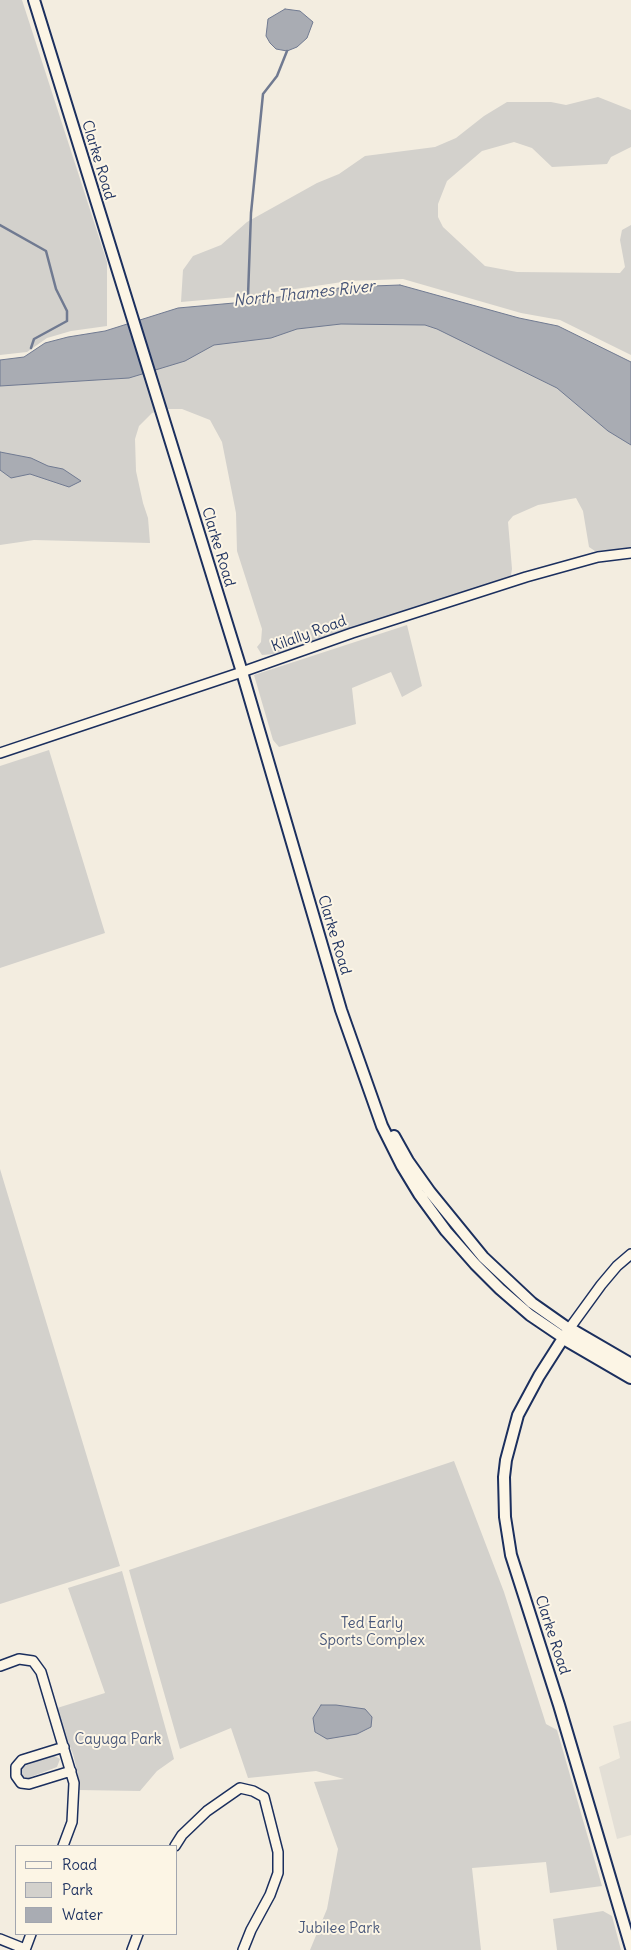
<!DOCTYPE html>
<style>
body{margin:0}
#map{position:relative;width:631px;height:1950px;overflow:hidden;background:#f3ede0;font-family:Delius,sans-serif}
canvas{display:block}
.legend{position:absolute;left:15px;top:1845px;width:162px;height:90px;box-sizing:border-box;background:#fcf5e5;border:1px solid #a2a6af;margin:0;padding:6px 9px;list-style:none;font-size:15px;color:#1b2f5e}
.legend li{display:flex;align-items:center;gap:10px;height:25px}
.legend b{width:25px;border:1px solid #a2a6af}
</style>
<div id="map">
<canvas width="631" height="1950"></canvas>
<ul class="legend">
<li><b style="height:6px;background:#fcf5e5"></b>Road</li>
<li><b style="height:14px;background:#d3d1cc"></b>Park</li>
<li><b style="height:14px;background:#a9acb3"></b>Water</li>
</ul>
</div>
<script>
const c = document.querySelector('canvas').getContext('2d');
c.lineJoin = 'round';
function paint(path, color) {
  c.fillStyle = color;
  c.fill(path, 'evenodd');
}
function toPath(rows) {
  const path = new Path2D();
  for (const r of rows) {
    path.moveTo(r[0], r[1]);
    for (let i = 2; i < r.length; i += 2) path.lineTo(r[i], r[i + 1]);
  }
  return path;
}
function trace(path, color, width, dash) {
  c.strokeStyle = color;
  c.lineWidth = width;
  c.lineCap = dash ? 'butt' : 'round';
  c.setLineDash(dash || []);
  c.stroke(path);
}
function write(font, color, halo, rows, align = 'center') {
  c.font = font + ' Delius,sans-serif';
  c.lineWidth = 4;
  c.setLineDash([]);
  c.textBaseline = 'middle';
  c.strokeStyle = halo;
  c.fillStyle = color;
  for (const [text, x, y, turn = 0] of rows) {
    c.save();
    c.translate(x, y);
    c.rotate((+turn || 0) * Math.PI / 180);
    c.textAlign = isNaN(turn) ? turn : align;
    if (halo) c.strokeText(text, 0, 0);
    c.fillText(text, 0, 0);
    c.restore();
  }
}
const built = toPath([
 [631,1721,631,1835,617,1839,599,1767,620,1758,613,1726]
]);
const green = toPath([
 [0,0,22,0,107,262,107,326,71,331,47,338,27,352,0,355],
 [598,97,631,110,631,147,611,157,607,164,552,167,532,148,514,142,482,151,447,181,438,204,438,217,443,227,485,266,517,272,620,273,625,267,620,240,622,230,631,225,631,355,560,320,521,313,403,279,349,281,248,296,181,302,183,270,193,256,221,245,247,222,317,183,339,174,365,156,435,147,456,138,484,116,507,102,551,102,566,105],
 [344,320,427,322,559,385,631,440,631,549,595,551,589,547,583,511,576,498,538,505,513,516,508,522,512,569,510,581,417,606,405,614,274,654,262,655,257,647,261,642,262,629,237,551,236,513,222,442,210,420,182,409,165,409,152,413,139,426,135,439,136,471,143,503,148,518,150,543,34,540,0,545,0,383,300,326],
 [407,625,422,686,402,697,391,672,352,688,356,724,279,747,273,740,254,675],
 [49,750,105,933,0,968,0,766],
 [0,1169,120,1566,0,1604],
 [454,1461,504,1592,546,1724,557,1730,602,1886,550,1893,546,1862,472,1868,481,1950,310,1950,327,1909,338,1849,314,1782,344,1779,316,1771,248,1778,231,1728,180,1749,129,1570],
 [122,1571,174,1759,157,1771,140,1791,79,1790,78,1775,73,1754,54,1709,105,1693,68,1588],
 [53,1755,60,1759,57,1767,28,1778,22,1777,20,1772,22,1767],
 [603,1911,612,1916,621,1950,557,1950,553,1919]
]);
const water = toPath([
 [285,9,300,11,313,22,307,38,297,47,287,51,276,49,270,43,266,36,268,19,285,9],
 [400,285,519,318,558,326,631,362,631,445,608,431,557,388,437,329,425,325,341,324,297,329,271,338,214,345,185,361,129,378,0,386,0,360,24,357,45,343,68,337,105,331,178,308,245,302,346,287,400,285],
 [0,452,31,458,48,466,63,469,81,481,69,487,30,474,11,478,0,470,0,452],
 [321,1705,336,1705,365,1709,372,1717,371,1727,357,1734,327,1739,315,1732,313,1718,321,1705]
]);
const stream = toPath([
 [0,225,46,251,56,289,67,311,67,321,34,339,31,348],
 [248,296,251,213,263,94,277,76,287,51]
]);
const minor = toPath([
 [0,753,242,672,352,633,526,577,598,557,631,553],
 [569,1329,601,1285,617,1266,631,1254],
 [0,1666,19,1659,33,1661,41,1672,74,1783,72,1822,63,1846],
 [64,1747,22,1760,16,1767,16,1776,21,1783,29,1784,71,1771],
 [175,1846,182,1835,207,1811,240,1788,253,1791,264,1797,278,1852,278,1873,270,1895,251,1930,243,1950],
 [0,1939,25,1949],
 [25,1950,31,1934],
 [132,1950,138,1934]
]);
const major = toPath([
 [34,0,242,672,341,1010,382,1126,402,1166,419,1194,446,1231,475,1264,500,1289,530,1315,564,1338],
 [394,1136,408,1161,430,1192,483,1257,532,1303,569,1329,539,1376,518,1415,506,1460,504,1477,505,1517,511,1555,559,1705,631,1948]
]);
const highway = toPath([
 [569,1329,631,1365],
 [564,1338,631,1377]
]);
const streetNames = [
 ["Clarke Road",98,160,73],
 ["Clarke Road",218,547,73],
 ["Kilally Road",309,634,-20],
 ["Clarke Road",334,935,73],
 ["Clarke Road",552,1635,72]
];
const parkNames = [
 ["Ted Early",372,1624],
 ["Sports Complex",372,1641],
 ["Cayuga Park",118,1740],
 ["Jubilee Park",339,1929]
];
const waterNames = [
 ["North Thames River",304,294,-6]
];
paint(built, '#e3dfd6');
paint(green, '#d3d1cc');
paint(water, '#a9acb3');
trace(water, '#707a91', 1);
trace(stream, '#707a91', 2.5);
trace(minor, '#1b2f5e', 12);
trace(major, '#1b2f5e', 14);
trace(highway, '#1b2f5e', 16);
trace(minor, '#fcf5e5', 9);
trace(major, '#fcf5e5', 10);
trace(highway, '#fcf5e5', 12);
write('15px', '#1b2f5e', '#fcf5e5', streetNames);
write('15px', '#49587a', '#fcf5e5', parkNames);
write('italic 16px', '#465478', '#fcf5e5', waterNames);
</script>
